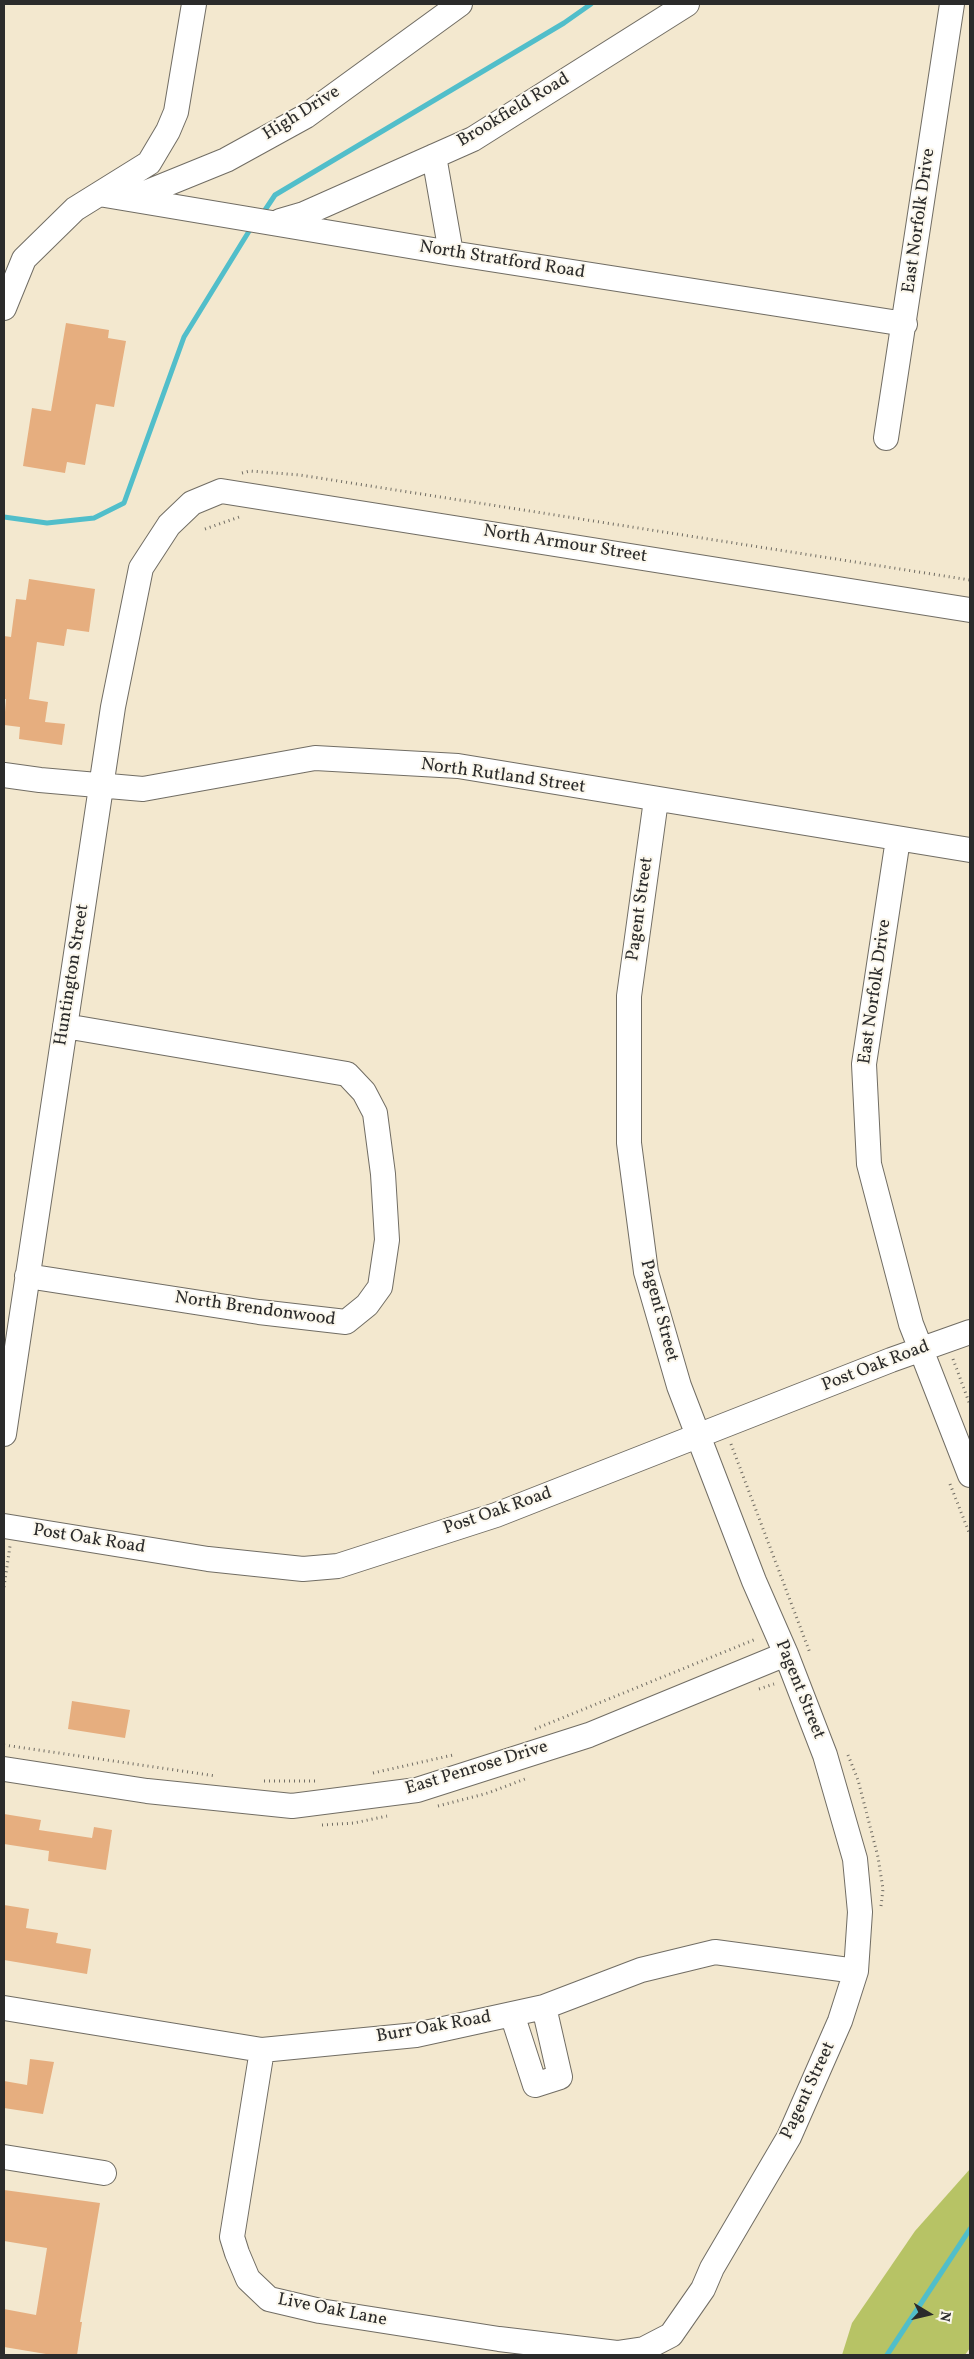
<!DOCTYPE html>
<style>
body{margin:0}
#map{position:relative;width:974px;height:2359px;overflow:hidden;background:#f3e8cf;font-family:Vollkorn,serif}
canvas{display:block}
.frame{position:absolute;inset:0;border:5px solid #2b2b2b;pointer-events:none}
.north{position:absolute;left:904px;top:2289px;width:50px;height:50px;-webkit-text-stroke:4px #fbf7ec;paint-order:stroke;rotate:99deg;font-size:14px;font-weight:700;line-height:20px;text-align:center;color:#2b2b2b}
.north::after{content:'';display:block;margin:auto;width:18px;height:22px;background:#2b2b2b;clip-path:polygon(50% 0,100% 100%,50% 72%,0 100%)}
</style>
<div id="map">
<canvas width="974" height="2359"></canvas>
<div class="frame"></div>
<div class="north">N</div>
</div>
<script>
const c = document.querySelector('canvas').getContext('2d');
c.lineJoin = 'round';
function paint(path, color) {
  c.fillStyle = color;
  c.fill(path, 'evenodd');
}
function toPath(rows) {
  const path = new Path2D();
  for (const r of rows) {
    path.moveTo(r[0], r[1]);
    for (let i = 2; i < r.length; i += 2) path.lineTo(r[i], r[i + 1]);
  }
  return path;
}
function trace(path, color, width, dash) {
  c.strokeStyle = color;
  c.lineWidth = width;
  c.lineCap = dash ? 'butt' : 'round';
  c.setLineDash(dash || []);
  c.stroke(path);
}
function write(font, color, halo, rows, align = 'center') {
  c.font = font + ' Vollkorn,serif';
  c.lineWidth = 4;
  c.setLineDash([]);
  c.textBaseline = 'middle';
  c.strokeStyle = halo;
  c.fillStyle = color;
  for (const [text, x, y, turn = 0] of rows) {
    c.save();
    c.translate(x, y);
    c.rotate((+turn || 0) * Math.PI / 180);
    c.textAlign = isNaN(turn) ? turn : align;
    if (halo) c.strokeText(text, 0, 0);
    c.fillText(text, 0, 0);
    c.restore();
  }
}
const green = toPath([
 [970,2169,970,2348,965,2355,842,2355,852,2323,915,2231]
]);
const stream = toPath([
 [265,210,275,195,564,23,591,4],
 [4,517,47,523,94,518,124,503,184,337,251,228],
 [887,2355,970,2229]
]);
const building = toPath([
 [66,323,109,330,108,338,126,341,114,407,96,404,85,465,67,462,65,473,23,466,32,408,51,411],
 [29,579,95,589,89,632,67,629,64,646,37,642,29,699,48,702,45,722,65,724,62,745,19,739,20,727,4,725,6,699,4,699,4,636,11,637,16,599,26,600],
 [72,1701,130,1710,125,1738,68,1729],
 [4,1814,41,1820,39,1830,92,1838,94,1827,112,1830,106,1870,48,1861,49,1851,4,1844],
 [4,1905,29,1909,26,1928,58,1933,56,1943,91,1949,87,1974,4,1960],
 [30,2059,54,2062,43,2114,4,2108,4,2081,27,2085],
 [4,2190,100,2203,80,2322,82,2322,77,2355,52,2355,4,2347,4,2309,36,2315,47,2248,4,2241]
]);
const path = toPath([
 [242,473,250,471,300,475,970,580],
 [205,529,242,516],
 [953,1359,970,1405],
 [731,1444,810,1653],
 [950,1484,970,1535],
 [4,1587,10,1546],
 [759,1689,774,1684],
 [535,1729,756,1639],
 [4,1745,216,1776],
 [848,1755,858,1780,878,1857,883,1889,881,1906],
 [373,1773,453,1755],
 [264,1781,318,1781],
 [438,1806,488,1793,525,1779],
 [322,1825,354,1823,387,1816]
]);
const minor = toPath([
 [434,156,451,253],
 [99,194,451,253,905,324],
 [130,199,226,160,306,116,460,4],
 [280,221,304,214,473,139,687,4],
 [4,308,24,259,75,209,149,163,168,131,176,112,194,4],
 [886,438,952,4],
 [4,775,40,780,143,789,315,758,458,766,970,850],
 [898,839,864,1064,869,1164,911,1324,970,1475],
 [27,1276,259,1312,346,1322,367,1305,380,1287,387,1240,383,1174,375,1113,364,1092,347,1074,65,1026],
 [4,1434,113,707,141,568,169,525,192,503,221,491,970,610],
 [4,1526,208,1559,303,1569,338,1566,496,1515,891,1360,970,1332],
 [4,1769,147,1791,292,1806,417,1790,589,1735,786,1654],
 [4,2008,262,2050,416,2035,544,2007,641,1970,715,1952,856,1971],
 [512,2014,535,2085,560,2077,544,2007],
 [262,2050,232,2237,237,2253,248,2279,269,2299,320,2311,499,2339,617,2353,644,2349,671,2335,703,2289,712,2268,789,2137,840,2021,856,1971,860,1912,855,1859,825,1755,786,1654,754,1581,679,1386,646,1272,629,1143,629,996,656,800],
 [4,2157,104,2173]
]);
const streetNames = [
 ["Brookfield Road",514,111,-31],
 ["High Drive",302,114,-32],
 ["East Norfolk Drive",920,221,-82],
 ["North Stratford Road",502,261,9],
 ["North Armour Street",565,545,9],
 ["North Rutland Street",503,777,8],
 ["Pagent Street",641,909,-82],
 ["Huntington Street",73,975,-81],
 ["East Norfolk Drive",876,992,-82],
 ["North Brendonwood",255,1310,8],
 ["Pagent Street",658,1311,75],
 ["Post Oak Road",876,1367,-21],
 ["Post Oak Road",498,1512,-19],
 ["Post Oak Road",89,1540,9],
 ["Pagent Street",799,1690,68],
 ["East Penrose Drive",477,1769,-17],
 ["Burr Oak Road",434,2028,-10],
 ["Pagent Street",809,2091,-65],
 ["Live Oak Lane",332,2311,11]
];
paint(green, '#b7c365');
trace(stream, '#51beca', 5);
paint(building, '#e6ae7f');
trace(minor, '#716d64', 26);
trace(path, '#716d64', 3, [1, 4]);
trace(minor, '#fff', 24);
write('18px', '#2b2b2b', '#fbf7ec', streetNames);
</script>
